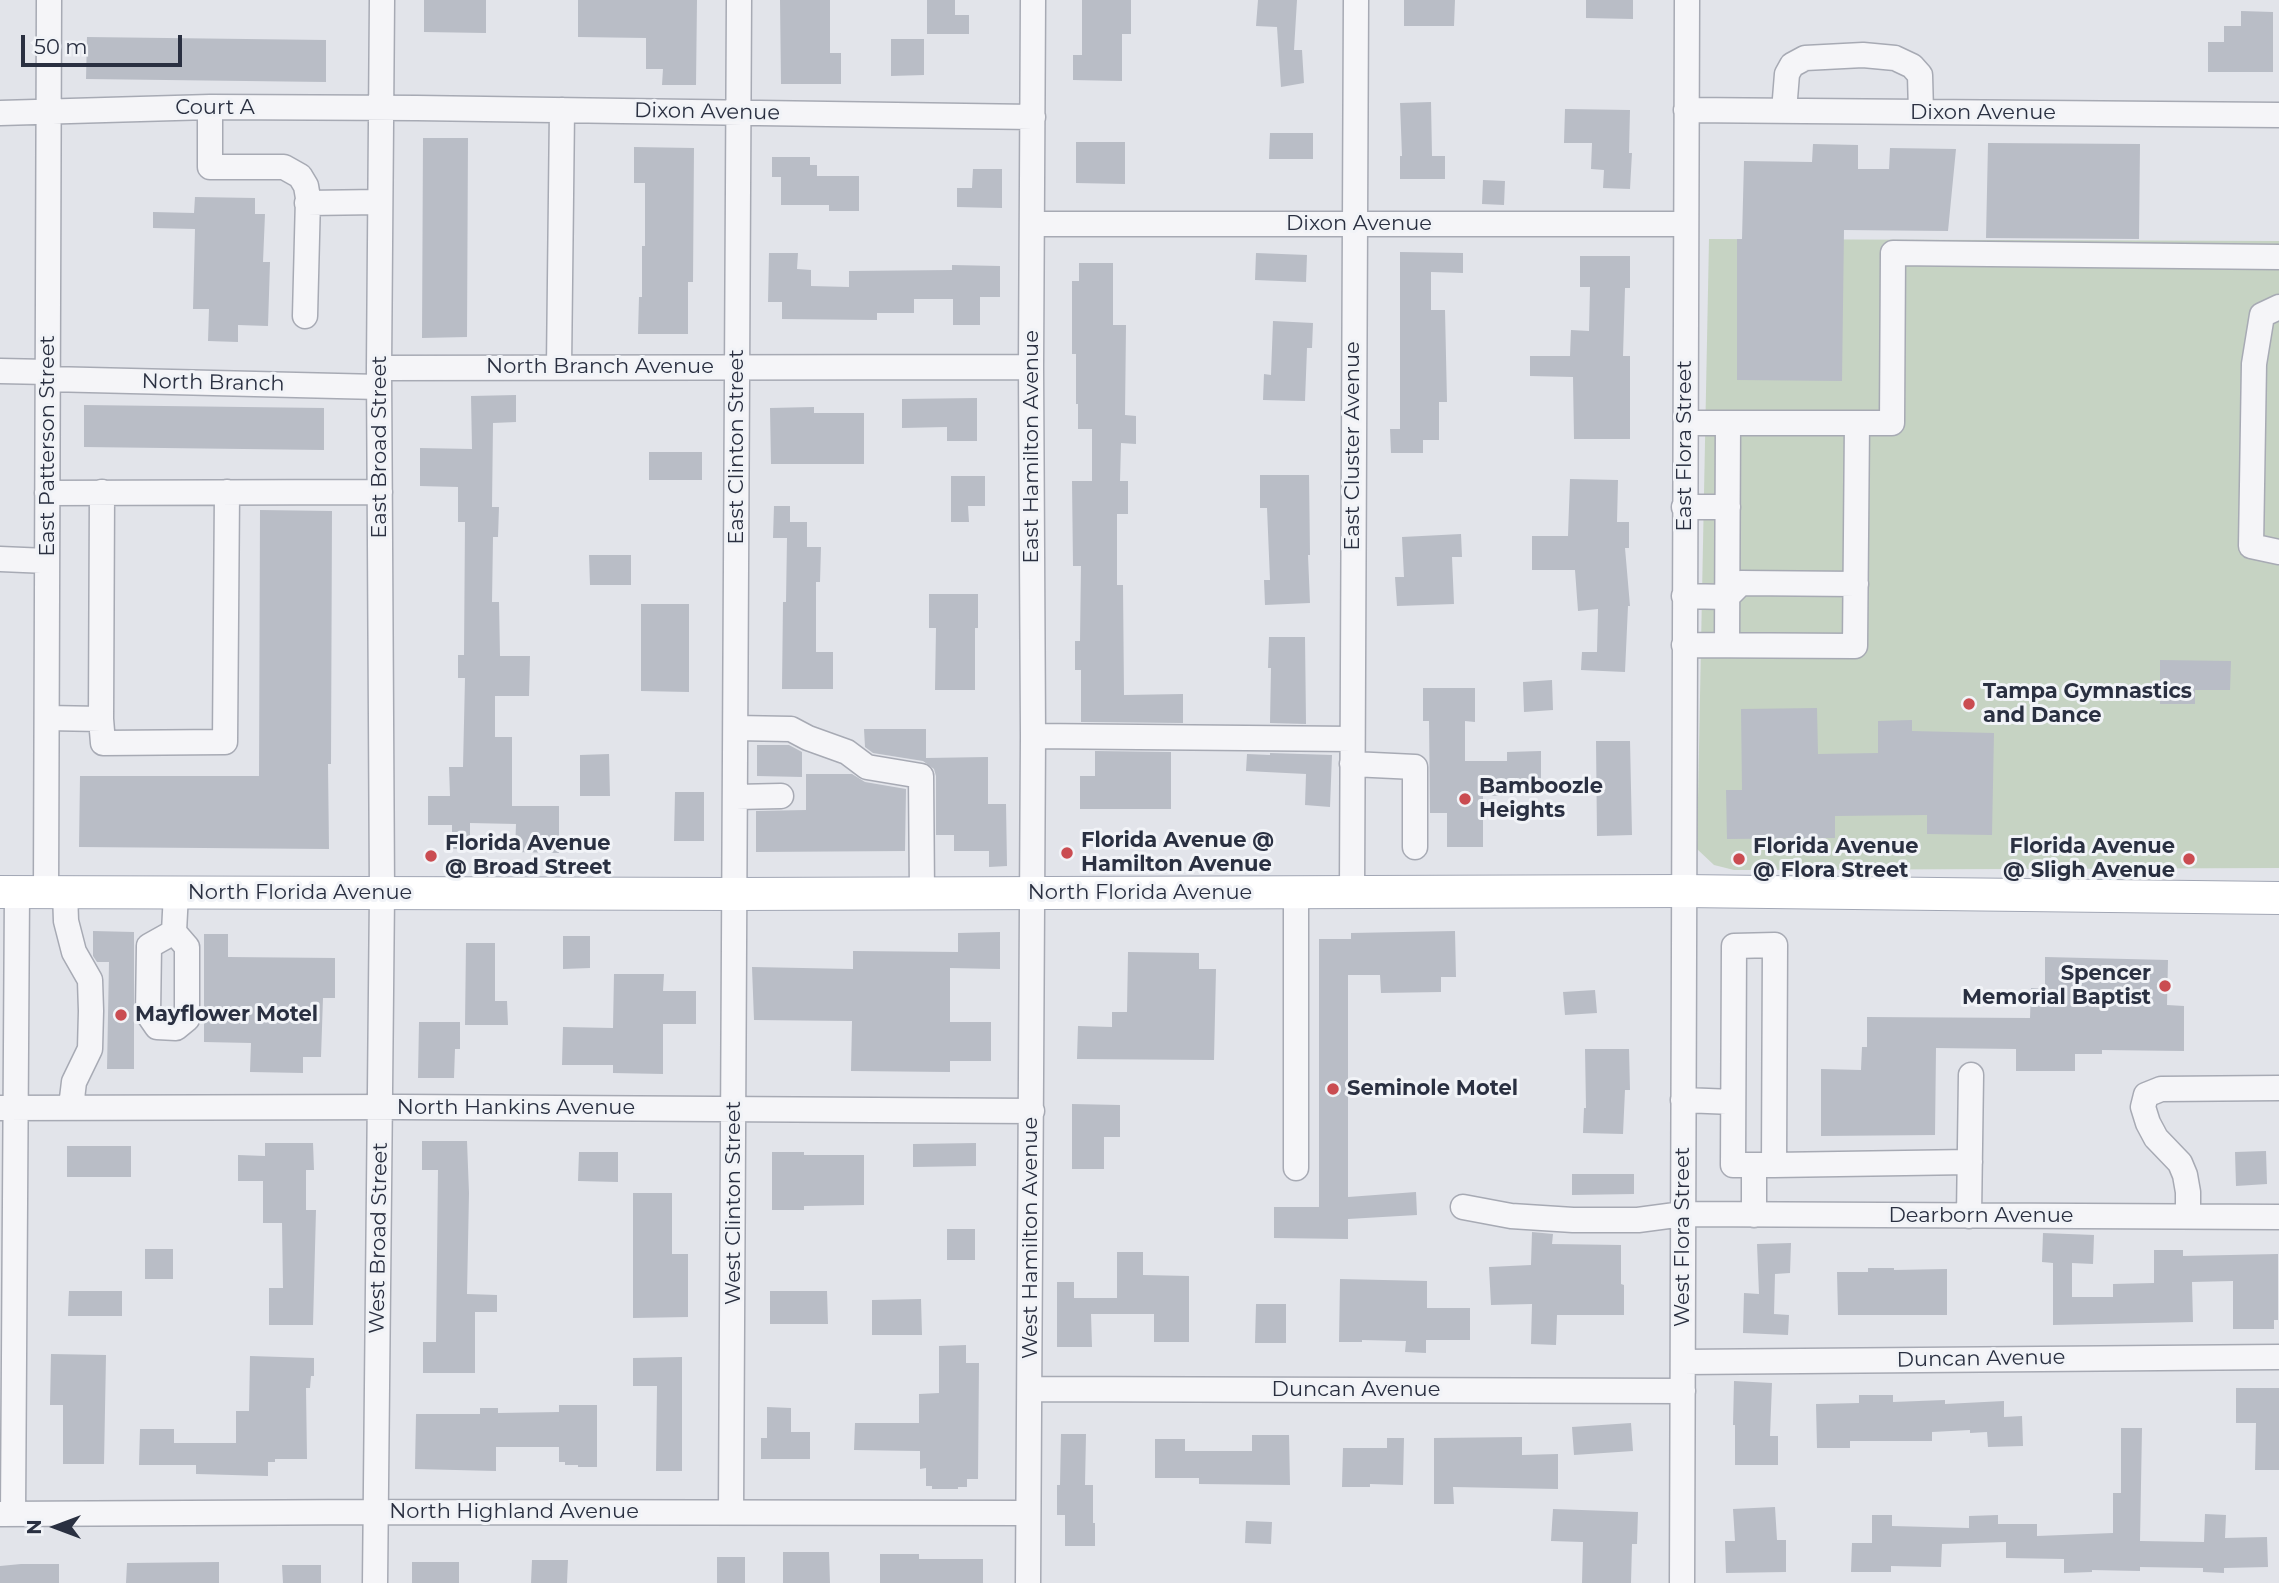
<!DOCTYPE html>
<style>
body{margin:0}
#map{position:relative;width:2279px;height:1583px;overflow:hidden;background:#e2e4ea;font-family:Montserrat,sans-serif}
canvas{display:block}
.north{position:absolute;left:21px;top:1492px;width:70px;height:70px;-webkit-text-stroke:5px #f1f3f7;paint-order:stroke;rotate:270deg;font-size:19px;font-weight:700;line-height:28px;text-align:center;color:#2a3041}
.north::after{content:'';display:block;margin:auto;width:24px;height:32px;background:#2a3041;clip-path:polygon(50% 0,100% 100%,50% 72%,0 100%)}
.scale{position:absolute;left:21px;top:35px;width:161px;height:32px;box-sizing:border-box;border:4px solid #2a3041;border-top:0;padding-left:9px;font-size:21px;line-height:24px;white-space:nowrap;color:#2a3041;-webkit-text-stroke:5px #f1f3f7;paint-order:stroke}
</style>
<div id="map">
<canvas width="2279" height="1583"></canvas>
<div class="north">N</div>
<div class="scale">50 m</div>
</div>
<script>
const c = document.querySelector('canvas').getContext('2d');
c.lineJoin = 'round';
function paint(path, color) {
  c.fillStyle = color;
  c.fill(path, 'evenodd');
}
function toPath(rows) {
  const path = new Path2D();
  for (const r of rows) {
    path.moveTo(r[0], r[1]);
    for (let i = 2; i < r.length; i += 2) path.lineTo(r[i], r[i + 1]);
  }
  return path;
}
function trace(path, color, width, dash) {
  c.strokeStyle = color;
  c.lineWidth = width;
  c.lineCap = dash ? 'butt' : 'round';
  c.setLineDash(dash || []);
  c.stroke(path);
}
function write(font, color, halo, rows, align = 'center') {
  c.font = font + ' Montserrat,sans-serif';
  c.lineWidth = 6;
  c.setLineDash([]);
  c.textBaseline = 'middle';
  c.strokeStyle = halo;
  c.fillStyle = color;
  for (const [text, x, y, turn = 0] of rows) {
    c.save();
    c.translate(x, y);
    c.rotate((+turn || 0) * Math.PI / 180);
    c.textAlign = isNaN(turn) ? turn : align;
    if (halo) c.strokeText(text, 0, 0);
    c.fillText(text, 0, 0);
    c.restore();
  }
}
const green = toPath([
 [1709,239,2279,241,2279,868,1734,870,1714,865,1697,849]
]);
const building = toPath([
 [424,0,486,0,486,33,424,32],
 [578,0,697,0,696,85,662,85,663,69,646,69,646,38,578,37],
 [780,0,830,0,830,53,841,53,841,84,781,84],
 [927,0,955,0,955,15,969,15,969,34,927,34],
 [1082,0,1131,0,1131,34,1122,34,1122,81,1073,80,1073,55,1082,55],
 [1258,0,1297,0,1294,50,1302,50,1304,83,1281,87,1277,27,1256,26],
 [1404,0,1455,0,1454,26,1404,26],
 [1586,0,1633,0,1633,19,1586,18],
 [2241,11,2273,12,2273,72,2208,72,2208,42,2224,42,2224,26,2241,26],
 [87,37,326,40,326,82,86,79],
 [891,39,924,39,924,75,891,76],
 [1431,102,1432,156,1445,156,1445,179,1400,179,1400,156,1402,156,1400,103],
 [1565,109,1630,110,1629,153,1632,153,1630,189,1603,188,1604,170,1591,169,1592,143,1564,143],
 [1270,133,1313,133,1313,159,1269,159],
 [423,138,468,138,467,337,422,338],
 [1076,142,1125,142,1125,184,1076,183],
 [1988,143,2140,144,2139,239,1986,238],
 [1813,144,1858,145,1858,169,1889,169,1890,148,1956,149,1948,231,1844,230,1842,381,1737,380,1737,239,1742,239,1744,161,1812,162],
 [634,147,694,148,693,282,688,282,688,334,638,334,639,297,642,297,642,246,645,246,645,183,634,183],
 [772,157,810,157,810,165,817,165,817,176,859,176,859,211,829,211,829,205,781,205,781,177,772,177],
 [973,169,1002,169,1002,208,957,207,957,188,972,188],
 [1483,180,1505,181,1504,205,1482,204],
 [195,197,255,198,255,214,265,214,263,262,270,262,268,326,238,325,238,342,208,341,209,309,193,309,195,229,153,228,153,212,194,213],
 [1400,252,1463,253,1463,273,1431,272,1431,310,1445,310,1447,402,1439,402,1439,440,1423,440,1423,453,1391,453,1390,429,1400,429],
 [769,253,798,253,797,269,811,270,811,286,849,287,849,271,952,270,952,265,1000,266,1000,297,980,297,980,325,953,325,953,299,914,299,914,313,877,313,877,320,782,319,782,302,768,302],
 [1256,253,1307,255,1306,282,1255,280],
 [1580,256,1630,256,1630,288,1625,288,1623,356,1630,356,1630,439,1574,439,1573,377,1530,376,1530,356,1570,356,1571,330,1589,331,1590,287,1580,287],
 [1079,263,1113,263,1113,325,1126,325,1125,415,1136,416,1136,444,1121,443,1120,481,1128,481,1128,514,1117,514,1117,585,1123,585,1124,695,1183,694,1183,723,1081,722,1081,670,1075,670,1075,641,1080,641,1081,566,1073,566,1072,481,1092,481,1092,429,1078,429,1078,404,1076,404,1076,354,1072,354,1072,281,1079,281],
 [1273,321,1313,323,1312,348,1307,348,1305,401,1263,400,1264,374,1271,375],
 [516,395,516,422,493,423,492,507,499,507,498,537,493,537,492,602,499,602,500,656,530,656,529,696,495,696,495,737,512,737,512,806,559,806,559,853,515,852,516,824,470,823,470,849,452,849,452,825,428,825,428,796,450,796,449,767,463,767,465,678,458,678,458,655,464,655,465,522,458,522,458,487,420,486,420,448,472,449,471,396],
 [977,398,977,441,947,441,947,427,902,428,902,399],
 [84,405,324,408,324,450,84,447],
 [814,407,814,413,864,413,864,464,771,464,770,408],
 [649,452,702,452,702,480,649,480],
 [1260,475,1309,475,1310,555,1308,555,1310,603,1265,605,1264,580,1270,580,1267,508,1260,508],
 [951,476,985,476,985,506,968,506,969,522,951,522],
 [1570,479,1618,480,1617,522,1629,522,1629,548,1625,548,1630,606,1628,606,1625,672,1581,670,1582,652,1597,652,1598,609,1578,611,1575,570,1532,570,1532,536,1568,536],
 [774,506,790,506,790,522,807,522,807,547,821,547,820,582,816,582,816,652,833,652,833,689,782,689,783,602,786,602,787,538,773,538],
 [260,510,332,511,331,764,328,764,329,849,79,847,80,776,259,776],
 [1461,534,1462,557,1452,557,1454,604,1397,606,1395,577,1404,577,1402,537],
 [589,555,631,555,631,585,590,585],
 [929,594,978,594,978,628,975,628,975,690,935,690,936,628,929,628],
 [641,604,689,604,689,692,641,691],
 [1269,637,1305,637,1306,724,1270,723,1271,668,1268,668],
 [2160,660,2231,661,2230,690,2195,690,2195,704,2160,704],
 [1552,680,1553,710,1524,712,1523,682],
 [1423,688,1475,688,1475,722,1465,721,1465,761,1507,761,1507,752,1541,751,1541,795,1483,796,1483,847,1447,847,1447,813,1430,813,1429,721,1423,721],
 [1817,708,1818,754,1878,753,1878,721,1912,720,1912,731,1994,733,1992,835,1927,834,1927,815,1835,816,1835,838,1727,839,1726,790,1742,790,1741,709],
 [864,729,926,729,926,758,988,757,988,804,1006,804,1007,866,989,867,989,851,954,851,954,835,936,835,936,776,934,769,923,761,873,753,865,747],
 [1596,741,1630,741,1632,835,1597,836],
 [757,745,789,745,802,752,802,777,757,776],
 [1095,751,1171,752,1171,809,1080,809,1080,776,1095,776],
 [1270,753,1332,755,1330,807,1305,805,1306,774,1246,771,1247,754,1270,755],
 [609,754,610,796,580,796,580,755],
 [806,774,852,774,865,782,906,789,905,851,756,852,756,811,806,810],
 [675,792,704,792,704,841,674,841],
 [93,931,134,932,134,1069,107,1069,109,962,97,962,93,956],
 [1455,931,1456,977,1441,977,1441,992,1381,993,1380,975,1348,975,1348,1197,1416,1192,1417,1215,1348,1219,1348,1239,1274,1238,1274,1207,1319,1207,1319,939,1351,939,1351,933],
 [1000,932,1000,969,950,968,950,1022,991,1022,991,1061,950,1061,950,1072,851,1071,852,1021,754,1020,752,967,853,969,853,951,958,952,958,933],
 [204,934,228,934,228,957,335,958,335,998,323,998,321,1057,303,1057,303,1073,250,1072,251,1043,204,1042],
 [563,936,590,936,590,968,563,969],
 [466,943,495,943,495,1001,507,1001,508,1025,465,1025],
 [1128,952,1199,953,1199,969,1216,969,1214,1060,1077,1059,1078,1026,1112,1027,1112,1012,1127,1012],
 [2045,957,2168,960,2167,1005,2184,1006,2184,1051,2102,1050,2102,1054,2075,1054,2075,1071,2016,1071,2016,1049,1936,1048,1935,1135,1821,1136,1821,1069,1861,1070,1862,1047,1867,1047,1867,1017,2030,1018,2031,988,2045,989],
 [614,974,664,974,663,991,696,991,696,1024,663,1024,663,1074,613,1073,613,1065,562,1065,563,1027,613,1028],
 [1595,990,1597,1013,1565,1015,1563,992],
 [419,1022,460,1022,460,1049,455,1049,454,1078,418,1078],
 [1585,1049,1629,1049,1630,1090,1625,1090,1623,1134,1583,1133,1584,1108,1586,1108],
 [1072,1104,1120,1105,1120,1137,1104,1137,1104,1169,1072,1169],
 [422,1141,467,1141,469,1193,467,1294,497,1295,497,1312,475,1312,475,1373,423,1373,423,1342,436,1342,438,1170,422,1170],
 [265,1143,313,1143,314,1170,306,1170,306,1210,316,1210,313,1325,269,1325,269,1288,283,1288,282,1223,263,1223,263,1181,238,1181,238,1155,265,1156],
 [976,1143,976,1166,913,1167,913,1144],
 [67,1146,131,1146,131,1177,67,1177],
 [2266,1151,2267,1184,2236,1186,2235,1152],
 [579,1152,618,1152,618,1182,578,1181],
 [772,1152,804,1152,804,1155,864,1155,864,1205,804,1206,804,1210,772,1210],
 [1572,1174,1634,1174,1634,1194,1572,1195],
 [633,1193,672,1193,672,1254,688,1254,688,1317,633,1318],
 [947,1229,975,1229,975,1260,947,1260],
 [1532,1232,1553,1234,1552,1244,1621,1245,1621,1284,1624,1285,1624,1315,1557,1315,1556,1345,1531,1344,1532,1304,1491,1305,1489,1267,1531,1265],
 [2043,1233,2094,1235,2093,1264,2072,1263,2072,1297,2113,1297,2113,1284,2154,1283,2154,1250,2183,1250,2183,1256,2278,1254,2278,1320,2274,1320,2274,1329,2233,1329,2233,1281,2192,1282,2193,1322,2053,1325,2053,1263,2042,1262],
 [1791,1243,1790,1273,1775,1274,1774,1314,1789,1315,1788,1335,1743,1333,1744,1293,1759,1294,1757,1244],
 [145,1249,173,1249,173,1279,145,1279],
 [1117,1252,1143,1252,1143,1275,1189,1276,1189,1342,1154,1342,1154,1314,1091,1314,1092,1347,1057,1347,1057,1282,1074,1282,1074,1298,1117,1298],
 [1868,1268,1894,1268,1894,1270,1947,1269,1947,1315,1838,1315,1837,1272,1868,1272],
 [1340,1279,1427,1281,1427,1308,1470,1308,1470,1340,1426,1340,1426,1353,1405,1352,1406,1341,1362,1340,1362,1342,1339,1342],
 [69,1291,122,1291,122,1316,68,1316],
 [770,1291,827,1291,828,1324,770,1324],
 [921,1299,922,1335,872,1335,872,1300],
 [1256,1304,1286,1304,1286,1343,1255,1343],
 [966,1345,966,1363,979,1363,978,1479,967,1479,967,1487,958,1487,958,1489,932,1489,932,1486,926,1486,926,1468,920,1469,920,1451,854,1450,855,1423,919,1423,919,1394,939,1393,939,1346],
 [51,1354,106,1355,104,1464,63,1464,63,1405,50,1405],
 [250,1356,314,1358,314,1376,311,1376,310,1388,306,1388,307,1459,275,1459,275,1462,268,1462,268,1476,196,1474,196,1465,139,1465,140,1429,174,1429,174,1443,236,1443,236,1411,249,1411],
 [682,1357,682,1471,656,1471,657,1386,633,1386,633,1358],
 [1734,1381,1772,1383,1770,1436,1778,1436,1778,1465,1735,1465,1735,1425,1733,1425],
 [2236,1388,2279,1388,2279,1470,2255,1470,2256,1423,2236,1423],
 [1859,1395,1893,1395,1893,1402,1945,1400,1945,1404,2004,1401,2004,1417,2022,1416,2023,1446,1988,1447,1987,1432,1970,1433,1970,1430,1932,1432,1932,1441,1850,1441,1850,1448,1817,1448,1816,1404,1859,1403],
 [559,1405,597,1405,597,1467,578,1467,578,1465,565,1465,565,1462,559,1462,559,1447,496,1447,496,1471,415,1469,416,1414,480,1414,480,1408,498,1408,498,1413,559,1412],
 [767,1407,791,1408,791,1432,810,1432,810,1459,761,1459,761,1438,767,1438],
 [1631,1423,1633,1451,1574,1455,1572,1427],
 [2121,1428,2142,1428,2140,1541,2204,1542,2205,1514,2226,1515,2225,1538,2267,1537,2268,1567,2224,1568,2224,1573,2203,1572,2203,1568,2140,1567,2140,1571,2092,1570,2092,1572,2064,1573,2064,1559,2006,1558,2006,1542,1942,1544,1941,1567,1891,1566,1891,1572,1851,1572,1852,1543,1872,1543,1872,1515,1892,1515,1892,1526,1969,1528,1969,1516,1998,1515,1998,1524,2037,1524,2037,1536,2113,1533,2113,1493,2121,1493],
 [1061,1434,1086,1434,1085,1485,1093,1485,1093,1523,1095,1523,1095,1546,1065,1546,1065,1515,1057,1515,1057,1485,1060,1485],
 [1252,1435,1289,1435,1290,1485,1199,1484,1199,1478,1155,1478,1155,1439,1185,1439,1185,1451,1252,1451],
 [1522,1437,1522,1455,1558,1454,1558,1489,1453,1487,1454,1504,1434,1504,1434,1438],
 [1387,1438,1404,1438,1403,1485,1370,1484,1370,1487,1342,1487,1343,1448,1387,1448],
 [1775,1507,1777,1540,1786,1540,1786,1572,1726,1573,1725,1541,1735,1541,1733,1509],
 [1553,1509,1638,1512,1637,1544,1632,1544,1631,1583,1582,1583,1583,1542,1551,1541],
 [1246,1521,1272,1522,1271,1544,1245,1543],
 [783,1552,829,1552,830,1583,783,1583],
 [880,1554,919,1554,919,1559,983,1559,983,1583,880,1583],
 [717,1557,745,1557,745,1583,717,1583],
 [532,1560,568,1560,567,1583,531,1583],
 [219,1562,219,1583,126,1583,127,1563],
 [412,1562,459,1562,459,1583,412,1583],
 [21,1564,59,1564,59,1583,0,1583,0,1566],
 [282,1565,321,1565,321,1583,283,1583]
]);
const minor = toPath([
 [210,107,210,167,284,167,300,176,306,186,308,198,305,316],
 [1686,110,2279,115],
 [1784,111,1787,74,1792,65,1805,58,1863,55,1895,58,1912,66,1920,75,1921,112],
 [0,113,210,107,417,108,1033,117],
 [307,203,380,202],
 [1032,224,1686,224],
 [2279,307,2262,315,2254,364,2251,546,2279,552],
 [559,367,562,110],
 [379,368,1031,367],
 [0,371,48,372],
 [48,379,379,387],
 [1686,423,1728,423],
 [47,493,380,492],
 [1684,507,1728,507],
 [0,559,47,561],
 [1684,596,1727,597,1741,583,1856,584],
 [1727,644,1728,423,1892,423,1893,253,2279,257],
 [1684,645,1855,646,1857,423],
 [47,718,101,719,102,492],
 [101,719,103,743,225,742,227,492],
 [736,728,791,729,808,738,847,752,867,767,921,776,922,893],
 [1033,736,1352,739],
 [1352,764,1415,767,1415,847],
 [736,797,781,796],
 [1352,891,1356,0],
 [46,892,49,0],
 [65,892,66,921,74,952,90,980,91,1011,90,1049,74,1082,71,1107],
 [1296,892,1296,1168],
 [174,932,187,947,187,1019,176,1028,157,1027,148,1014,149,946,174,932,176,893],
 [1683,1100,1733,1102],
 [0,1108,400,1107,1032,1111],
 [1754,1165,1754,1215],
 [1774,1165,1775,945,1734,946,1733,1165,1774,1165,1970,1162],
 [1463,1207,1511,1216,1573,1220,1638,1220,1683,1214,2279,1217],
 [1969,1216,1971,1075],
 [2188,1216,2188,1192,2185,1175,2180,1163,2156,1138,2148,1123,2143,1107,2146,1095,2161,1089,2279,1088],
 [1683,1362,2279,1357],
 [1030,1389,1683,1391],
 [731,1512,739,0],
 [0,1514,376,1512,1028,1513],
 [13,1514,17,892],
 [375,1583,382,893,379,368,382,0],
 [1028,1583,1033,736,1031,367,1033,0],
 [1682,1583,1687,0]
]);
const major = toPath([
 [0,892,735,894,1683,891,2279,898]
]);
const markers = [
 [1969,704,7,"#ca4c51"],
 [1465,799,7,"#ca4c51"],
 [1067,853,7,"#ca4c51"],
 [431,856,7,"#ca4c51"],
 [1739,859,7,"#ca4c51"],
 [2189,859,7,"#ca4c51"],
 [2165,986,7,"#ca4c51"],
 [121,1015,7,"#ca4c51"],
 [1333,1089,7,"#ca4c51"]
];
const streetNames = [
 ["Court A",215,108],
 ["Dixon Avenue",707,112,1],
 ["Dixon Avenue",1983,113],
 ["Dixon Avenue",1359,224],
 ["North Branch Avenue",600,367],
 ["North Branch",213,383,1],
 ["East Patterson Street",48,446,-90],
 ["East Cluster Avenue",1353,446,-90],
 ["East Flora Street",1685,446,-90],
 ["East Broad Street",380,447,-90],
 ["East Clinton Street",737,447,-90],
 ["East Hamilton Avenue",1032,447,-90],
 ["North Florida Avenue",300,893],
 ["North Florida Avenue",1140,893],
 ["North Hankins Avenue",516,1108],
 ["West Clinton Street",734,1203,-90],
 ["Dearborn Avenue",1981,1216],
 ["West Flora Street",1683,1237,-90],
 ["West Broad Street",379,1238,-89],
 ["West Hamilton Avenue",1031,1238,-90],
 ["Duncan Avenue",1981,1359,-1],
 ["Duncan Avenue",1356,1390],
 ["North Highland Avenue",514,1512]
];
const poiNames = [
 ["Tampa Gymnastics",1983,692],
 ["and Dance",1983,716],
 ["Bamboozle",1479,787],
 ["Heights",1479,811],
 ["Florida Avenue @",1081,841],
 ["Hamilton Avenue",1081,865],
 ["Florida Avenue",445,844],
 ["@ Broad Street",445,868],
 ["Florida Avenue",1753,847],
 ["@ Flora Street",1753,871],
 ["Florida Avenue",2175,847,"right"],
 ["@ Sligh Avenue",2175,871,"right"],
 ["Spencer",2151,974,"right"],
 ["Memorial Baptist",2151,998,"right"],
 ["Mayflower Motel",135,1015],
 ["Seminole Motel",1347,1089]
];
paint(green, '#c6d3c3');
paint(building, '#b9bdc6');
trace(minor, '#a7aab4', 27);
trace(major, '#a2a7b5', 34);
trace(minor, '#f5f5f8', 24);
trace(major, '#fff', 32);
for (const [x, y, r, color] of markers) {
  const dot = new Path2D();
  dot.arc(x, y, r, 0, 2 * Math.PI);
  c.fillStyle = color;
  c.fill(dot);
  trace(dot, '#f1f3f7', 2.5);
}
write('21px', '#2a3041', '#f1f3f7', streetNames);
write('bold 21px', '#2a3041', '#f1f3f7', poiNames, 'left');
</script>
